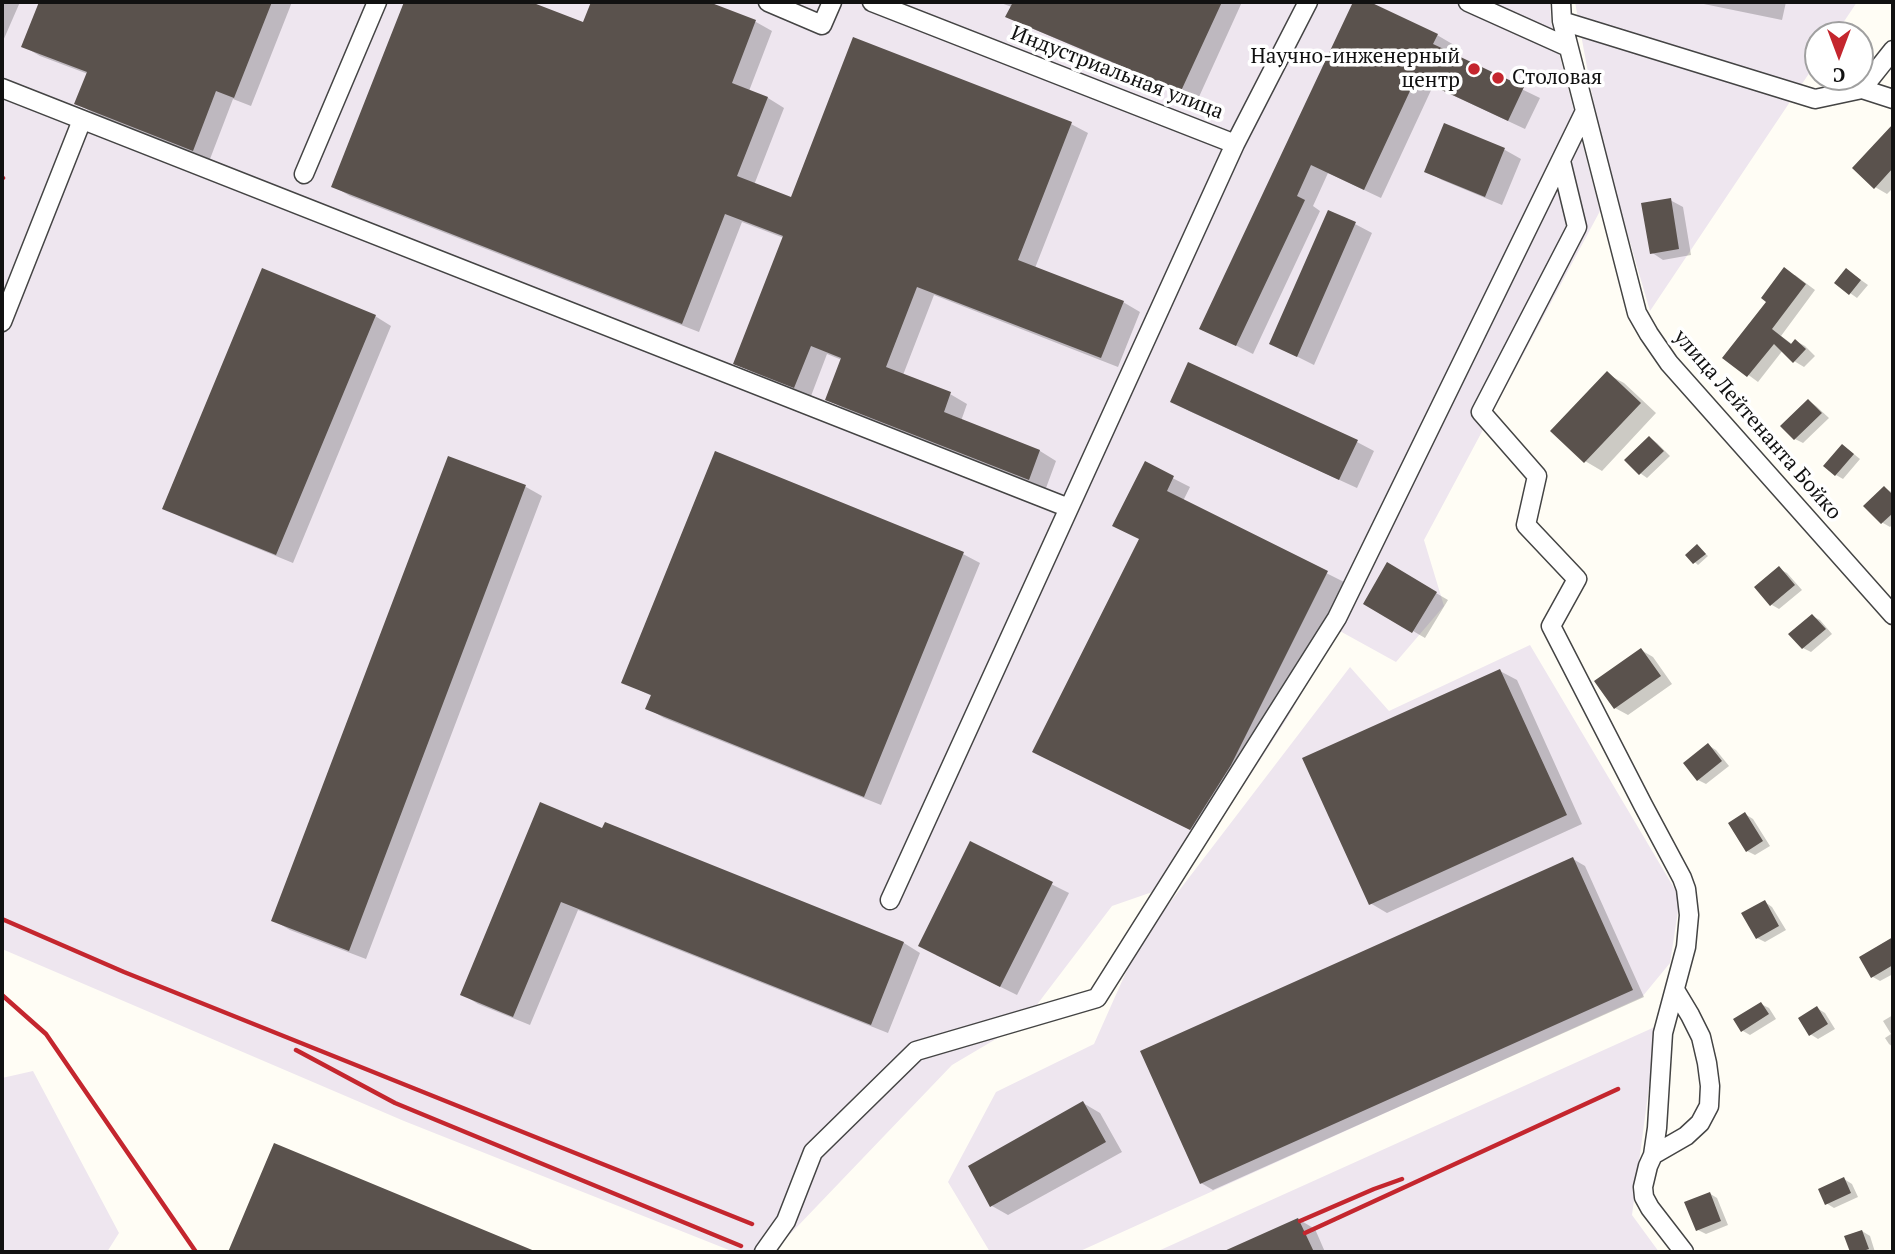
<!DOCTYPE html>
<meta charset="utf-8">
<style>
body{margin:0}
#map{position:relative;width:1895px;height:1254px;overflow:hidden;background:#fffdf5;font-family:"PT Serif",serif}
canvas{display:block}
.frame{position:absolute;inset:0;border:4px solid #111;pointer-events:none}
.north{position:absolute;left:1804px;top:21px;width:70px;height:70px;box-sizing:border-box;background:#fff;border:2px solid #a0a0a0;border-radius:50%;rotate:180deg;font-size:19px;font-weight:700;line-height:28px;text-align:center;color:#111}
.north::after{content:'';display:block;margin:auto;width:24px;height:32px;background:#c4262e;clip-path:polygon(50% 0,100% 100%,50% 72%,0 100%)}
</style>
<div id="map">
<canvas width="1895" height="1254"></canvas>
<div class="frame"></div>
<div class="north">С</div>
</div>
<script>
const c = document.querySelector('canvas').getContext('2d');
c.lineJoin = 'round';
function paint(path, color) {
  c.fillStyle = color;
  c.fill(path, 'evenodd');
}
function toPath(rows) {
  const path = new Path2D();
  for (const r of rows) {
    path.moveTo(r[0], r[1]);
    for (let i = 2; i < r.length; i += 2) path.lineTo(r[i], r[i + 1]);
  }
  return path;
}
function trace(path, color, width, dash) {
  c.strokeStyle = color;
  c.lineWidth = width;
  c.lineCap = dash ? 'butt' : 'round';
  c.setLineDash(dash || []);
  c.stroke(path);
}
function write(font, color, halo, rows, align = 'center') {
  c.font = font + ' "PT Serif",serif';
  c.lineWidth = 7;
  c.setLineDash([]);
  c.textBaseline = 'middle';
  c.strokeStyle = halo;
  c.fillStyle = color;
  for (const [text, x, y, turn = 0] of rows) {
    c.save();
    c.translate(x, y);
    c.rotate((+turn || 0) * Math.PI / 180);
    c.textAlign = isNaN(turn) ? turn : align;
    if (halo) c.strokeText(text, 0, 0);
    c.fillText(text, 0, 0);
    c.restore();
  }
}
const industrial = toPath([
 [2,2,1550,2,1551,22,1600,211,1424,540,1444,606,1396,662,1338,630,1288,717,1181,882,1112,906,1023,1023,952,1065,773,1252,734,1252,404,1121,2,949],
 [1575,2,1857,2,1835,35,1818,35,1818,60,1650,311,1601,143],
 [1530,645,1680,898,1670,963,1642,997,1078,1252,990,1252,948,1182,996,1092,1094,1044,1139,943,1350,667,1389,711],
 [1657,1026,1632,1215,1659,1252,1156,1252],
 [33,1071,119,1233,107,1252,2,1252,2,1078]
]);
const shadow = toPath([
 [2,2,20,2,3,41,2,40],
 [41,2,292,2,251,106,233,99,210,159,93,113,77,103,88,74,40,56,23,46],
 [406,2,526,2,584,24,593,2,704,2,756,22,772,31,749,91,768,98,784,108,754,185,792,199,1071,124,1088,133,1035,268,1123,302,1140,312,1118,367,934,295,903,375,950,394,967,404,961,421,1040,451,1056,461,1046,488,843,408,827,399,842,360,827,354,811,396,752,372,736,363,784,238,742,222,699,332,350,196,333,186],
 [998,2,1242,2,1198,99,1024,25,1007,16,1012,7],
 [1355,2,1366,2,1437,35,1454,45,1449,54,1540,98,1525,129,1433,86,1381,198,1328,173,1313,206,1320,211,1253,354,1201,328],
 [1694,2,1786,2,1782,20],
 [1445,125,1505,150,1521,159,1502,205,1442,180,1426,171],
 [1893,127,1893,188,1887,194,1875,187],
 [1670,200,1683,207,1691,255,1663,260,1651,252],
 [1355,224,1372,233,1314,365,1272,344],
 [1795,275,1815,290,1781,336,1792,344,1796,341,1805,346,1815,356,1804,367,1794,361,1783,350,1758,382,1724,357,1768,301],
 [1854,275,1868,285,1857,298,1850,293],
 [375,316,391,326,293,563,181,517,165,508],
 [1189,364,1357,442,1374,451,1357,488,1189,411,1172,401],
 [1607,374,1624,383,1656,413,1602,471,1585,461],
 [1809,401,1816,406,1829,418,1803,443,1795,439],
 [1650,438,1657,443,1670,456,1647,478,1640,473],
 [1850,451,1860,459,1843,479,1836,475],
 [449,458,526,487,542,496,366,959,290,930,273,920],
 [1145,464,1190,487,1183,501,1344,582,1247,774,1207,838,1051,760,1141,540],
 [1885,488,1893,493,1893,524,1890,527,1883,523,1866,506],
 [1697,546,1708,556,1698,565,1687,555],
 [963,554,980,563,881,805,664,718,647,708,652,696,623,682],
 [1388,565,1448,600,1425,638,1365,603],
 [1779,569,1787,573,1802,590,1779,609,1772,605],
 [1812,616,1820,620,1832,634,1811,652,1803,648],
 [1641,650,1653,657,1672,684,1628,715,1615,708],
 [1500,671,1517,680,1582,824,1387,913,1370,903],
 [1708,745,1716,750,1729,766,1706,784,1698,780],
 [1745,814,1753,819,1770,846,1755,855,1747,851],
 [605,824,904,943,920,953,888,1033,578,910,530,1025,478,1004,462,994,603,830],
 [971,844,1069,893,1017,995,936,955],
 [1573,859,1585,866,1644,997,1213,1190,1201,1183],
 [1765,902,1772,907,1786,930,1765,942,1757,938],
 [1892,940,1893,941,1893,974,1880,981,1873,977],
 [1761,1004,1769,1008,1776,1019,1750,1035,1743,1031],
 [1817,1008,1825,1013,1835,1029,1818,1039,1810,1034],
 [1893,1015,1893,1047,1889,1044,1885,1038,1891,1034,1883,1021],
 [1083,1103,1100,1113,1122,1152,1008,1215,992,1206],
 [275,1145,527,1250,531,1252,230,1252],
 [1844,1179,1852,1184,1858,1197,1834,1208,1826,1203],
 [1709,1193,1717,1198,1728,1225,1706,1234,1698,1230],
 [1298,1219,1315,1229,1325,1252,1226,1252],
 [1862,1231,1870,1236,1875,1252,1852,1252,1846,1237]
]);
const building = toPath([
 [39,2,272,2,234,98,216,91,193,151,74,104,87,72,21,47],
 [404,2,531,2,583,22,591,2,709,2,756,20,732,83,768,97,737,176,791,197,853,37,1072,122,1018,260,1124,301,1101,358,917,287,886,367,951,392,944,412,1040,450,1029,480,825,400,841,358,811,346,794,388,733,364,783,236,725,214,682,324,331,187],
 [1013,2,1222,2,1181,91,1005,17],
 [1353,2,1370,2,1438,34,1433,44,1524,87,1508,121,1416,78,1364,190,1311,165,1297,196,1305,200,1236,346,1199,329],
 [1444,123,1505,148,1485,197,1424,172],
 [1893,124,1893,168,1874,189,1852,168],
 [1671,198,1679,249,1650,254,1641,203],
 [1328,210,1356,222,1297,357,1269,344],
 [1784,267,1806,284,1772,329,1791,344,1795,339,1806,349,1793,363,1774,344,1747,377,1722,358,1766,302,1761,298],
 [262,268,376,315,276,555,162,509],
 [1846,268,1861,280,1849,295,1834,283],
 [1188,362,1358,440,1339,480,1170,402],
 [1607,371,1641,403,1584,463,1550,431],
 [1808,399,1822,413,1794,440,1780,426],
 [1649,436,1664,451,1639,475,1624,460],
 [1842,444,1854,454,1835,476,1823,466],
 [715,451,964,552,864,797,645,709,651,695,621,683],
 [448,456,526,485,349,951,271,921],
 [1145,461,1174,476,1167,491,1328,571,1231,765,1190,830,1032,752,1139,539,1112,526],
 [1884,486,1893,495,1893,513,1881,524,1863,506],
 [1697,544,1706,554,1693,564,1685,555],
 [1387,562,1437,592,1412,633,1363,604],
 [1779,566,1795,585,1770,606,1754,587],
 [1812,614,1826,629,1802,649,1788,634],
 [1641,648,1661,676,1614,709,1594,681],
 [1500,669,1567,815,1369,905,1302,758],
 [1708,743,1722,761,1697,781,1683,763],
 [540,802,602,828,605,822,904,942,871,1025,561,902,513,1017,460,995],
 [1745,812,1763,841,1746,852,1728,823],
 [970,841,1053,882,1000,987,918,946],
 [1573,857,1633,990,1200,1184,1140,1051],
 [1765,900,1779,926,1756,939,1741,913],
 [1893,937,1893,965,1871,978,1859,957],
 [1761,1002,1769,1014,1741,1032,1733,1019],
 [1817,1006,1828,1024,1809,1036,1798,1018],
 [1083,1101,1106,1142,990,1207,968,1166],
 [274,1143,537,1252,228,1252],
 [1844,1177,1851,1193,1825,1205,1818,1189],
 [1710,1192,1721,1221,1696,1231,1684,1202],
 [1298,1218,1314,1252,1222,1252],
 [1862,1230,1869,1249,1860,1252,1850,1252,1844,1236]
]);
const minor = toPath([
 [768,2,822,25,832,2],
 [872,2,1235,144,1308,2],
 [1468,2,1568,47],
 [1561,2,1562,21,1637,313,1649,334,1669,363,1893,615],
 [1562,21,1815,99,1862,89,1893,50],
 [2,88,1069,508,1235,144],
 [1862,89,1893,99],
 [1561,161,1577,227,1481,412,1537,476,1526,525,1577,579,1551,626,1643,805,1682,878,1686,889,1689,915,1686,947,1663,1033,1657,1128,1653,1155,1648,1166,1643,1187,1644,1197,1650,1208,1684,1252],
 [304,174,377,2],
 [2,322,82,120],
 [890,900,1069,508],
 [1653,1155,1686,1136,1700,1123,1709,1106,1710,1086,1707,1063,1701,1037,1690,1015,1675,990],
 [764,1252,786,1221,813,1152,916,1051,1097,998,1337,618,1585,111]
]);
const rail = toPath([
 [2,177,3,178],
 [2,919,124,972,752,1224],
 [2,995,46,1034,196,1252],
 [296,1050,395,1103,741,1246],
 [1300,1221,1374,1189,1402,1179],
 [1305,1233,1618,1089]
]);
const markers = [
 [1474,69,7,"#c4262e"],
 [1498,78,7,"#c4262e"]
];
const poiNames = [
 ["Научно-инженерный",1460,57],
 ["центр",1460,81],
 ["Столовая",1512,78,"left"]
];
const streetNames = [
 ["Индустриальная улица",1117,73,21],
 ["улица Лейтенанта Бойко",1757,425,49]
];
paint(industrial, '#eee6ef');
paint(shadow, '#0003');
paint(building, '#5a524d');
trace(minor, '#444', 21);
trace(minor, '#fff', 18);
trace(rail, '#c4262e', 4.5);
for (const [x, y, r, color] of markers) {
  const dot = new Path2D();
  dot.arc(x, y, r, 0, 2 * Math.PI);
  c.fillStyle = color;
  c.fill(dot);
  trace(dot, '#fff', 2.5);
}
write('21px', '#111', '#fff', poiNames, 'right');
write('21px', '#111', '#fff', streetNames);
</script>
